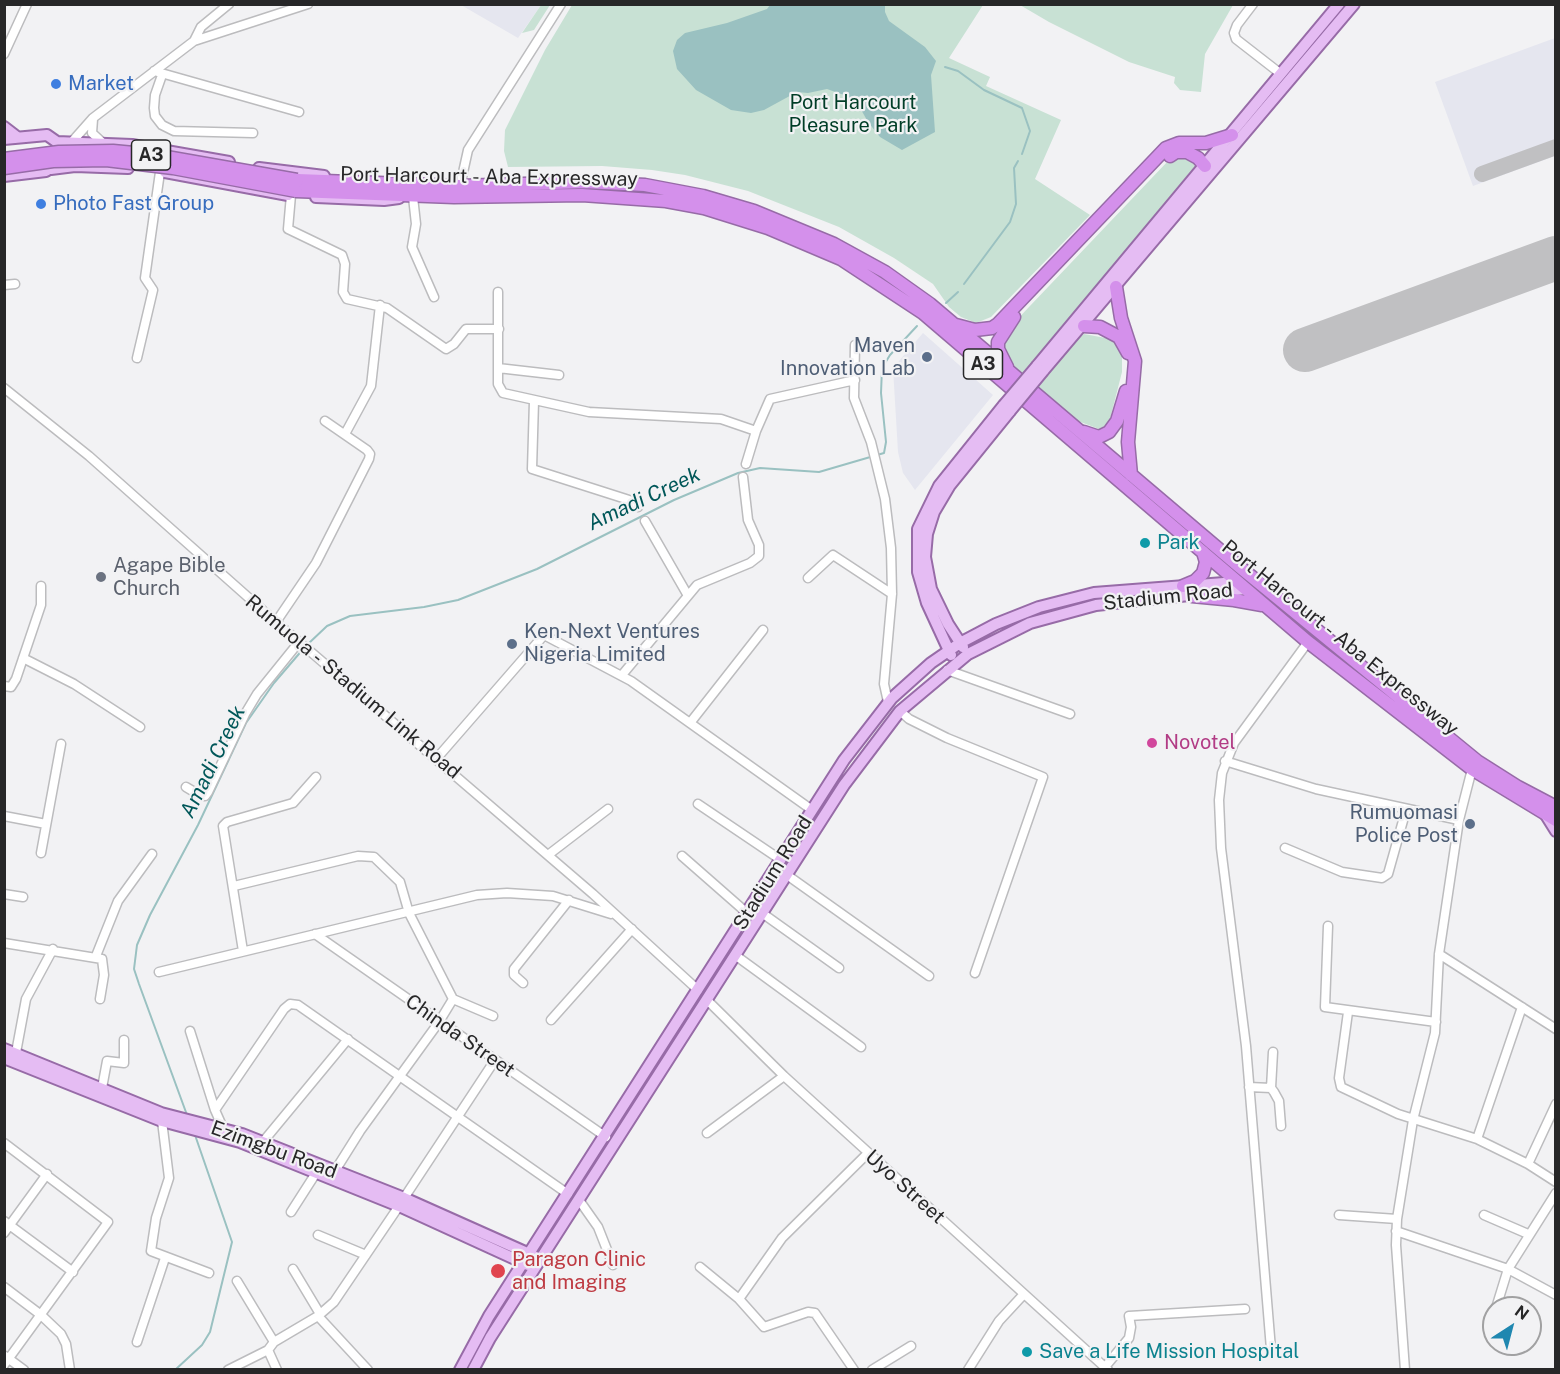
<!DOCTYPE html>
<style>
body{margin:0}
#map{position:relative;width:1560px;height:1374px;overflow:hidden;background:#f2f2f4;font-family:"Public Sans",sans-serif}
canvas{display:block}
.frame{position:absolute;inset:0;border:6px solid #272728;pointer-events:none}
.north{position:absolute;left:1482px;top:1296px;width:60px;height:60px;box-sizing:border-box;background:#f2f2f4;border:2px solid #a1a1a2;border-radius:50%;rotate:36deg;font-size:16px;font-weight:700;line-height:24px;text-align:center;color:#272728}
.north::after{content:'';display:block;margin:auto;width:21px;height:27px;background:#1f87b0;clip-path:polygon(50% 0,100% 100%,50% 72%,0 100%)}
</style>
<div id="map">
<canvas width="1560" height="1374"></canvas>
<div class="frame"></div>
<div class="north">N</div>
</div>
<script>
const c = document.querySelector('canvas').getContext('2d');
c.lineJoin = 'round';
function paint(path, color) {
  c.fillStyle = color;
  c.fill(path, 'evenodd');
}
function toPath(rows) {
  const path = new Path2D();
  for (const r of rows) {
    path.moveTo(r[0], r[1]);
    for (let i = 2; i < r.length; i += 2) path.lineTo(r[i], r[i + 1]);
  }
  return path;
}
function trace(path, color, width, dash) {
  c.strokeStyle = color;
  c.lineWidth = width;
  c.lineCap = dash ? 'butt' : 'round';
  c.setLineDash(dash || []);
  c.stroke(path);
}
function write(font, color, halo, rows, align = 'center') {
  c.font = font + ' "Public Sans",sans-serif';
  c.lineWidth = 4.5;
  c.setLineDash([]);
  c.textBaseline = 'middle';
  c.strokeStyle = halo;
  c.fillStyle = color;
  for (const [text, x, y, turn = 0] of rows) {
    c.save();
    c.translate(x, y);
    c.rotate((+turn || 0) * Math.PI / 180);
    c.textAlign = isNaN(turn) ? turn : align;
    if (halo) c.strokeText(text, 0, 0);
    c.fillText(text, 0, 0);
    c.restore();
  }
}
const built = toPath([
 [461,5,541,5,518,38],
 [1555,38,1555,156,1473,186,1435,82],
 [923,333,993,395,915,490,903,473,898,452,893,368]
]);
const green = toPath([
 [541,5,550,5,534,30,522,33],
 [572,5,983,5,949,58,990,77,986,86,1061,120,1035,179,1090,215,991,317,976,323,961,317,949,307,933,284,894,258,839,227,748,191,685,175,652,170,602,166,508,167,504,151,505,130,545,50],
 [1020,5,1233,5,1205,54,1201,92,1180,90,1174,83,1175,77,1129,62,1049,22],
 [1181,157,1192,161,1196,168,1022,376,1001,349,1009,328,1168,161],
 [1084,334,1111,339,1119,347,1122,356,1122,372,1110,419,1106,425,1099,429,1078,421,1037,386,1077,339]
]);
const water = toPath([
 [770,5,885,5,885,12,889,21,925,47,936,61,931,75,935,132,902,150,880,137,868,122,859,106,844,95,827,89,808,93,797,92,764,110,751,113,731,110,696,90,677,69,673,51,677,40,685,33,727,23,767,9]
]);
const stream = toPath([
 [945,67,958,71,984,90,1022,108,1030,131,1022,154],
 [964,284,1010,222,1016,204,1014,168,1018,161],
 [946,303,958,292],
 [308,644,327,626,350,616,424,607,458,600,537,569,674,500,738,473,760,468,819,472,884,453,886,442,881,393,882,368,890,355,917,326],
 [187,1115,139,984,134,969,137,945,150,915,198,825,246,723,274,683,304,648],
 [175,1370,202,1345,210,1332,232,1242,195,1135]
]);
const taxiway = toPath([
 [1482,174,1556,147]
]);
const runway = toPath([
 [1305,350,1556,258]
]);
const minor = toPath([
 [1253,4,1237,25,1234,33,1236,39,1281,74],
 [194,41,201,27,229,4],
 [4,54,27,4],
 [154,71,299,112],
 [162,75,155,95,154,108,155,116,162,125,174,131,253,133],
 [93,119,92,133,104,144],
 [70,144,93,118,194,41,308,4],
 [460,186,468,150,561,4],
 [291,195,288,229,342,255,345,264,343,292,347,299,387,308,446,349,454,344,466,329,499,329],
 [413,197,416,224,412,247,434,297],
 [4,285,15,284],
 [498,292,498,384,503,393,589,412,721,419,756,431],
 [855,345,854,398,871,442,885,499,891,548,892,594,884,684,888,702],
 [137,358,153,290,145,278,160,172],
 [498,368,559,375],
 [4,388,89,456,276,622,593,894,698,990],
 [534,401,532,469,626,499,635,502,638,507],
 [345,434,371,386,380,305],
 [746,464,756,431,770,399,855,380],
 [645,521,687,594],
 [808,578,833,555,892,594],
 [276,622,316,563,369,459,370,454,367,450,325,421],
 [23,658,74,684,140,727],
 [947,670,1070,714],
 [622,675,697,585,750,563,759,556,759,545,748,520,743,477],
 [4,686,11,687,16,679,41,605,41,586],
 [900,711,909,719,947,738,1043,777,975,973],
 [690,723,763,630],
 [437,758,544,635,631,681,812,810],
 [1225,761,1316,789,1459,820],
 [186,787,201,796,205,796,208,792,245,714,257,694,299,642],
 [698,804,781,860],
 [4,816,46,824],
 [1285,848,1342,872,1382,878,1388,874,1406,810],
 [41,853,61,744],
 [548,855,608,809],
 [682,856,747,913],
 [787,875,929,976],
 [234,886,358,856,374,857,400,882,409,913,453,999,439,1022,360,1131,333,1174],
 [4,894,23,897],
 [762,913,839,968],
 [1328,926,1325,1007,1436,1022],
 [315,934,606,1137],
 [4,943,102,959,104,975,100,999],
 [243,951,223,826,227,822,293,803,316,777],
 [1439,954,1556,1029],
 [735,955,861,1047],
 [96,956,118,901,152,854],
 [159,972,477,895,507,893,553,896,611,914],
 [523,983,514,975,514,969,569,900],
 [453,999,493,1016],
 [707,1000,784,1076,1108,1370],
 [1348,1012,1339,1078,1341,1087,1398,1114,1477,1139,1528,1164,1556,1182],
 [551,1020,632,929],
 [190,1031,215,1110],
 [15,1058,26,999,53,949],
 [1249,1087,1271,1088,1274,1092,1279,1101,1281,1126],
 [102,1088,107,1061,124,1063,124,1040],
 [1271,1088,1273,1052],
 [162,1121,169,1178,156,1218,151,1251,209,1273],
 [223,1128,215,1110,284,1009,290,1004,298,1005,568,1194],
 [707,1133,784,1076],
 [1477,1139,1522,1007],
 [4,1143,108,1222,4,1365],
 [262,1143,348,1039],
 [1528,1164,1556,1104],
 [404,1198,495,1060],
 [579,1200,598,1227,613,1265],
 [291,1212,316,1173],
 [1339,1215,1397,1219],
 [1484,1215,1528,1234],
 [4,1221,73,1272],
 [1396,1231,1508,1269,1556,1295],
 [4,1233,47,1174],
 [318,1235,366,1255],
 [700,1267,739,1299,764,1327,808,1312,815,1313,854,1370],
 [293,1269,320,1314],
 [237,1281,274,1342],
 [4,1287,41,1315,61,1334,66,1344,70,1370],
 [739,1299,782,1238,868,1153],
 [1496,1308,1508,1269,1556,1193],
 [318,1316,368,1370],
 [137,1342,165,1258],
 [1271,1349,1246,1046,1221,848,1219,800,1222,773,1234,743,1308,642],
 [268,1350,277,1370],
 [5,1356,24,1370],
 [1105,1367,1129,1338,1131,1327,1129,1316,1245,1309],
 [228,1370,268,1350,274,1342,318,1316,334,1302,399,1206],
 [872,1370,911,1346],
 [968,1370,999,1321,1024,1294],
 [1405,1370,1396,1245,1397,1219,1413,1120,1435,1033,1439,954,1459,820,1472,769]
]);
const major = toPath([
 [4,127,17,137],
 [4,139,47,135,57,142,59,149],
 [57,142,132,145,229,162],
 [259,168,324,176],
 [51,169,75,166,128,168],
 [165,172,288,195],
 [4,176,46,171,56,164],
 [316,197,384,200,399,198],
 [1037,366,1339,4],
 [1043,371,1354,4],
 [963,647,948,624,931,589,925,557,927,534,934,512,950,485,1010,411],
 [951,655,927,603,918,572,918,529,939,486,1004,405],
 [1546,815,1556,831],
 [4,1049,161,1113,242,1134,404,1198,534,1256],
 [4,1058,162,1121,240,1142,399,1206,528,1265],
 [460,1370,489,1316,844,760,892,698,931,663,960,643,996,624,1039,607,1094,593,1237,582],
 [473,1370,490,1338,844,785,900,711,968,654,1030,623,1096,605,1245,589]
]);
const highway = toPath([
 [1170,156,1176,152,1187,152,1198,158,1205,166],
 [297,180,460,186,585,182,645,185,703,196,754,211,834,244,885,272,930,304,1241,568,1477,761,1518,787,1556,807],
 [296,191,454,197,582,195,666,201,704,208,768,228,841,259,923,313,1308,642,1472,769,1556,820],
 [1116,287,1121,318,1135,361,1128,442,1131,475],
 [956,325,975,330,992,328,998,324,1166,148,1179,143,1206,143,1232,135],
 [1084,326,1100,327,1119,337,1128,353],
 [1007,367,998,349,998,342,1014,317],
 [1084,432,1099,437,1109,432,1117,421,1126,391],
 [1183,586,1195,581,1203,573,1206,562,1203,552],
 [1192,596,1234,600,1262,605]
]);
const majorBridge = toPath([
 [1004,405,1037,366],
 [1010,411,1043,371]
]);
const highwayBridge = toPath([
 [4,159,59,152,113,151,155,155,297,180],
 [4,168,53,161,106,160,173,168,296,191]
]);
const markers = [
 [56,84,6,"#3f7fe0"],
 [41,204,6,"#3f7fe0"],
 [927,357,6,"#5c6f8a"],
 [1145,543,6,"#0f9aa8"],
 [101,577,6,"#6b7280"],
 [512,644,6,"#5c6f8a"],
 [1152,743,6,"#d1479c"],
 [1470,824,6,"#5c6f8a"],
 [498,1271,8,"#e0444e"],
 [1027,1352,6,"#0f9aa8"]
];
const shields = [
 [151,155,39],
 [983,364,39]
];
const shieldNames = [
 ["A3",151,155],
 ["A3",983,364]
];
const shopNames = [
 ["Market",68,84],
 ["Photo Fast Group",53,204]
];
const parkNames = [
 ["Port Harcourt",853,103],
 ["Pleasure Park",853,126]
];
const streetNames = [
 ["Port Harcourt - Aba Expressway",489,177,1],
 ["Stadium Road",1168,597,-6],
 ["Port Harcourt - Aba Expressway",1340,638,39],
 ["Rumuola - Stadium Link Road",353,687,40],
 ["Stadium Road",773,873,-58],
 ["Chinda Street",460,1036,35],
 ["Ezimgbu Road",274,1150,20],
 ["Uyo Street",905,1187,42]
];
const serviceNames = [
 ["Maven",915,346],
 ["Innovation Lab",915,369],
 ["Ken-Next Ventures",524,632,"left"],
 ["Nigeria Limited",524,655,"left"],
 ["Rumuomasi",1458,813],
 ["Police Post",1458,836]
];
const cultureNames = [
 ["Park",1157,543],
 ["Save a Life Mission Hospital",1039,1352]
];
const worshipNames = [
 ["Agape Bible",113,566],
 ["Church",113,589]
];
const hotelNames = [
 ["Novotel",1164,743]
];
const healthNames = [
 ["Paragon Clinic",512,1260],
 ["and Imaging",512,1283]
];
const waterNames = [
 ["Amadi Creek",644,499,-25],
 ["Amadi Creek",213,762,-64]
];
paint(built, '#e5e6ef');
paint(green, '#c8e1d4');
paint(water, '#9ac1c1');
trace(stream, '#9ac1c1', 2);
trace(taxiway, '#c0c0c2', 16);
trace(runway, '#c0c0c2', 44);
trace(minor, '#bcbcbe', 11);
trace(major, '#976ba7', 14);
trace(highway, '#976ba7', 15);
trace(minor, '#fff', 8);
trace(major, '#e5bcf3', 10);
trace(highway, '#d490eb', 12);
trace(majorBridge, '#976ba7', 14, []);
trace(highwayBridge, '#976ba7', 15, []);
trace(majorBridge, '#e5bcf3', 10);
trace(highwayBridge, '#d490eb', 12);
for (const [x, y, r, color] of markers) {
  const dot = new Path2D();
  dot.arc(x, y, r, 0, 2 * Math.PI);
  c.fillStyle = color;
  c.fill(dot);
  trace(dot, '#f2f2f4', 2);
}
for (const [x, y, w] of shields) {
  const box = new Path2D();
  box.roundRect(x - w / 2, y - 15, w, 30, 4.5);
  c.fillStyle = '#f2f2f4';
  c.fill(box);
  trace(box, '#272728', 1.5);
}
write('bold 18px', '#272728', null, shieldNames);
write('20px', '#366cbe', '#f2f2f4', shopNames, 'left');
write('20px', '#003d27', '#f2f2f4', parkNames);
write('20px', '#272728', '#f2f2f4', streetNames);
write('20px', '#4e5e75', '#f2f2f4', serviceNames, 'right');
write('20px', '#0d838f', '#f2f2f4', cultureNames, 'left');
write('20px', '#5b616d', '#f2f2f4', worshipNames, 'left');
write('20px', '#b23c85', '#f2f2f4', hotelNames, 'left');
write('20px', '#be3a42', '#f2f2f4', healthNames, 'left');
write('italic 21px', '#005759', '#f2f2f4', waterNames);
</script>
